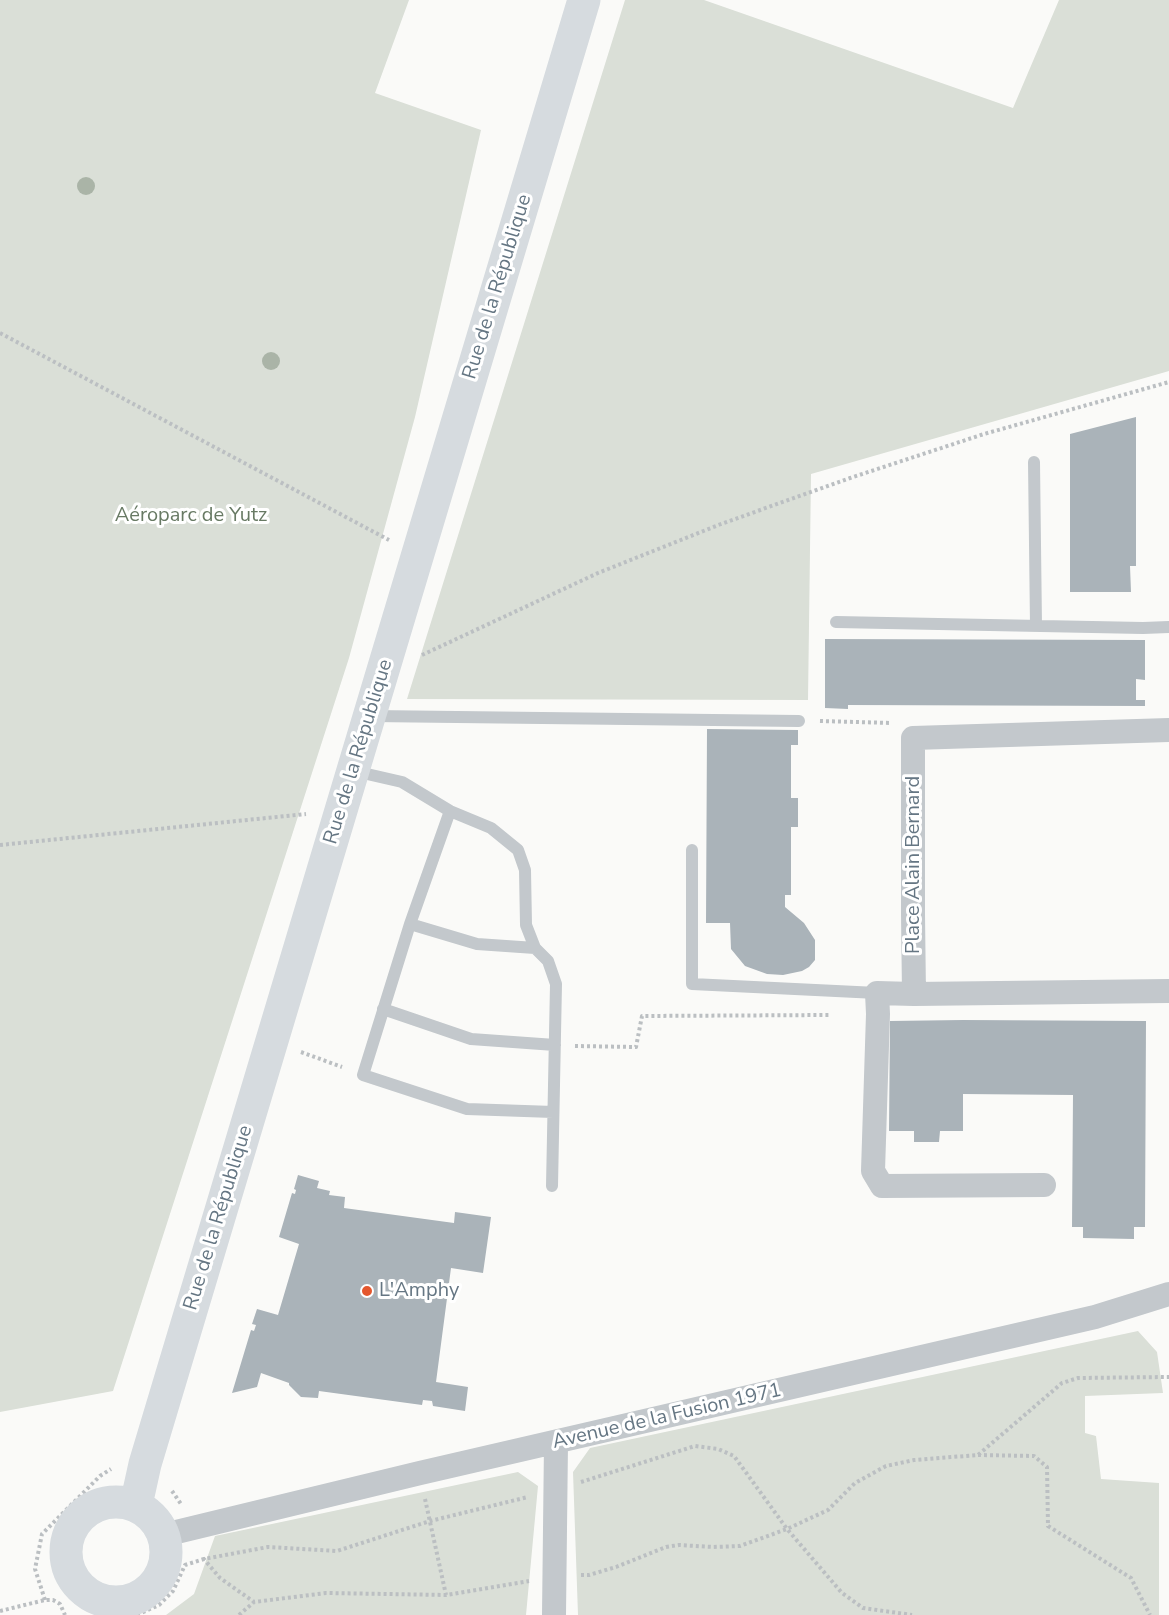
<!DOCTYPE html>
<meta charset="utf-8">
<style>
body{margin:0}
canvas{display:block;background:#fafaf8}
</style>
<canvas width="1169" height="1615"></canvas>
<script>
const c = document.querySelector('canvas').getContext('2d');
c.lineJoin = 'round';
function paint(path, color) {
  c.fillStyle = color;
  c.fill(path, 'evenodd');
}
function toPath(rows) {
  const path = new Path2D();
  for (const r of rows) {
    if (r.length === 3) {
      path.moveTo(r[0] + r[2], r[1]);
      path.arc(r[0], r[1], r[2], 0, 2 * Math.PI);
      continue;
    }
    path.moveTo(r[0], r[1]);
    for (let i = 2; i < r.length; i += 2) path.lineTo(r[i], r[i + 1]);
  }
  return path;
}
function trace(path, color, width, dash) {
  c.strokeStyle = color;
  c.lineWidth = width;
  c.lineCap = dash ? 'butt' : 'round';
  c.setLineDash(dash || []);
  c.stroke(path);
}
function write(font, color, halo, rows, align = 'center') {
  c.font = font + ' "Nunito Sans",sans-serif';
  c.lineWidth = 6;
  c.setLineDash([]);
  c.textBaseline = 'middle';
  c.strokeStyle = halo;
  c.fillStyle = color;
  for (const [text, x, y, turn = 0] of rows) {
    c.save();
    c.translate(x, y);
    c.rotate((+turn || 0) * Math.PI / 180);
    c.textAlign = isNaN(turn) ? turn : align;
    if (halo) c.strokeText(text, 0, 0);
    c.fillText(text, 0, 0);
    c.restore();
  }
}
const green = toPath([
 [0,0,409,0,375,93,481,130,415,417,349,658,113,1391,0,1412],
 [625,0,704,0,1013,108,1059,0,1169,0,1169,371,811,474,808,700,407,699],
 [1138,1331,1157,1352,1163,1393,1085,1396,1085,1433,1096,1436,1101,1479,1159,1483,1159,1615,578,1615,573,1472,590,1448],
 [518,1472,538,1486,526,1615,166,1615,194,1594,215,1536]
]);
const building = toPath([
 [1136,417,1136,566,1130,566,1131,592,1070,592,1070,434],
 [825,639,1145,640,1145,680,1136,679,1136,700,1145,700,1145,706,848,705,848,709,825,708],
 [707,729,798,730,798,745,791,745,791,798,798,798,798,827,791,827,791,895,785,895,785,907,804,923,815,940,815,960,809,967,802,971,783,975,767,974,745,966,731,949,730,923,706,923],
 [963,1020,1146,1021,1145,1227,1134,1227,1134,1239,1083,1238,1083,1227,1072,1227,1073,1095,963,1094,963,1131,940,1131,939,1142,914,1142,914,1131,889,1131,890,1021],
 [298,1175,319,1181,317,1188,330,1191,329,1195,345,1197,344,1208,454,1223,455,1212,491,1217,483,1273,451,1268,436,1382,468,1387,465,1411,433,1406,432,1401,423,1400,422,1405,319,1391,318,1398,301,1397,289,1385,289,1383,261,1373,257,1387,232,1393,251,1330,254,1331,256,1325,252,1324,257,1309,278,1315,299,1244,279,1237,292,1193,295,1194,296,1190,294,1189]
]);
const path = toPath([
 [0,333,389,540],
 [422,655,598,573,721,524,850,478,984,434,1169,382],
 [820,721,891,723],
 [0,845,306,814],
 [575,1046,636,1047,642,1016,830,1015],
 [301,1052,342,1067],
 [978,1455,1034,1456,1047,1467,1048,1526,1131,1578,1150,1615],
 [581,1482,695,1446,718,1449,734,1456,787,1529,842,1593,863,1608,912,1615],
 [172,1491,181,1504],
 [425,1499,446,1595],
 [203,1558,220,1578,254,1602],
 [581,1575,589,1575,616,1567,666,1547,679,1545,713,1547,740,1546,787,1529,828,1510,855,1483,886,1466,914,1460,978,1455,1062,1383,1078,1378,1169,1377],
 [45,1600,35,1569,42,1534,100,1476,111,1469],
 [0,1611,45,1600,53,1600,60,1604,65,1615],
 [137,1615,159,1605,173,1591,185,1565,204,1559,268,1547,337,1551,430,1521,528,1497],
 [239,1615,254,1602,326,1593,446,1595,529,1581]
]);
const lane = toPath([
 [1034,462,1036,626],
 [836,622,1143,628,1169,627],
 [371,716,799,721],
 [354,771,402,782,450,811,491,828,518,850,525,870,526,925,535,948,548,961,556,984,552,1186],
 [450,811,410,924,363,1075,467,1109,553,1112],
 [692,850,692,984,877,993],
 [410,924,477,944,535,948],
 [383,1009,471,1039,555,1045]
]);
const street = toPath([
 [1169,730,913,738,913,914,914,994,1169,991],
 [914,994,877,993,878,1014,873,1171,882,1186,1044,1185],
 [164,1535,420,1473,1095,1317,1169,1294],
 [554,1615,556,1443]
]);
const secondary = toPath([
 [116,1552,50],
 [136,1505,145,1464,584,0]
]);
const trees = [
 [86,186],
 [271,361]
];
const markers = [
 [367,1291,6,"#e4572e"]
];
const streetNames = [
 ["Rue de la République",498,287,-73],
 ["Rue de la République",359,752,-73],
 ["Place Alain Bernard",914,865,-90],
 ["Rue de la République",219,1218,-73],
 ["Avenue de la Fusion 1971",667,1417,-13]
];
const parkNames = [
 ["Aéroparc de Yutz",191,516]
];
const poiNames = [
 ["L'Amphy",379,1291]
];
paint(green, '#dadfd7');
paint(building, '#aab3b9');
trace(path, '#bbbfc2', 4, [3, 3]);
trace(lane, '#c3c8cc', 12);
trace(street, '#c3c8cc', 24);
trace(secondary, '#d6dbdf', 33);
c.fillStyle = '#aab4a7';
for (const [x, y] of trees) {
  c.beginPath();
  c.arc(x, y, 9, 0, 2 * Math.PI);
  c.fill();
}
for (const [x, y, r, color] of markers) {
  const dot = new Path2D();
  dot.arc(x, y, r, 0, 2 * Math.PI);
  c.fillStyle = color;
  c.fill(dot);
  trace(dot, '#fff', 2);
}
write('20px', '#657683', '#fff', streetNames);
write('20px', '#687a64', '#fff', parkNames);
write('20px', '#657683', '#fff', poiNames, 'left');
</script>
